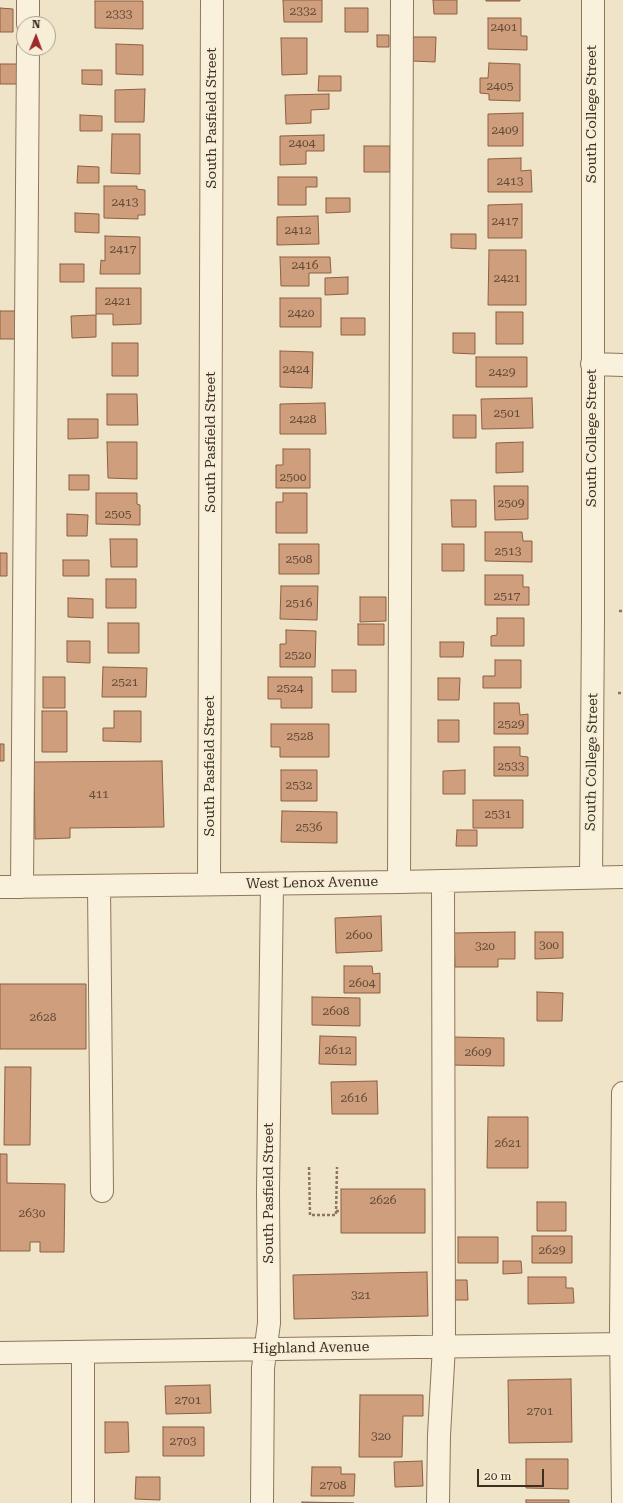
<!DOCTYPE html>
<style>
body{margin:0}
#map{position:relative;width:623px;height:1503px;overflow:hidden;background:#f0e4c8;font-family:"Roboto Serif",serif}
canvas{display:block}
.north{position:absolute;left:16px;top:16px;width:40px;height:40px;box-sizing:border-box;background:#f7eed8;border:1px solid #ada18e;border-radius:50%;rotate:1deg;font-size:11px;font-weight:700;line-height:16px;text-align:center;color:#3d2e20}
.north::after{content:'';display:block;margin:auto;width:14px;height:18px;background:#9e2a2b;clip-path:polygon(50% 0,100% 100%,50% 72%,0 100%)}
.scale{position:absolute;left:477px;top:1469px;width:67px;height:18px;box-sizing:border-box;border:2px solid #3d2e20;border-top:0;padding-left:5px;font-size:12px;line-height:14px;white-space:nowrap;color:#3d2e20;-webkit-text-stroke:3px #f7eed8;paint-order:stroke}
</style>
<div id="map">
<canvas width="623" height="1503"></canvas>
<div class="north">N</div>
<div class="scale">20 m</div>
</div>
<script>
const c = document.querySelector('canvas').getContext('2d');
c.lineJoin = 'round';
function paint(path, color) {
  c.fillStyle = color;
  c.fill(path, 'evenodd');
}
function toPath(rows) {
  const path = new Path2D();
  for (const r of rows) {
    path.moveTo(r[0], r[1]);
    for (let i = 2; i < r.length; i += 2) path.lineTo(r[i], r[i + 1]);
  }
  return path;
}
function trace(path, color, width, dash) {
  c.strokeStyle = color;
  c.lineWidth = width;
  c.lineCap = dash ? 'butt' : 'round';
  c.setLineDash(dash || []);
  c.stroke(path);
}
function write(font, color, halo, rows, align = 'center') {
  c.font = font + ' "Roboto Serif",serif';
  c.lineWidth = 4;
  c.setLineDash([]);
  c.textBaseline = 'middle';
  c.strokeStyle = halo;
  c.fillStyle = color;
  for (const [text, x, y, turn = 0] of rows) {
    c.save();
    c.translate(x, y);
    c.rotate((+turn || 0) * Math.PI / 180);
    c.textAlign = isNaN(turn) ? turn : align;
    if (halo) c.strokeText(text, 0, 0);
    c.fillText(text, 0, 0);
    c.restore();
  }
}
const building = toPath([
 [283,0,322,0,322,22,284,22,283,0],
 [433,0,457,0,457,14,434,14,433,0],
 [486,0,520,0,520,1,486,1,486,0],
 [95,1,143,1,143,29,95,28,95,1],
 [0,8,13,9,13,32,0,32,0,8],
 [345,8,368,8,368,32,345,32,345,8],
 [488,18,521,18,521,36,527,36,527,50,488,49,488,18],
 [377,35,389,35,389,47,377,47,377,35],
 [413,37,436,37,435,62,413,61,413,37],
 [281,38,307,38,307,74,282,75,281,38],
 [116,44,143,45,143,75,116,74,116,44],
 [489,63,520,64,520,101,489,100,489,94,480,93,480,78,488,78,489,63],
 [0,64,17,64,17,84,0,84,0,64],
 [82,70,102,70,102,85,82,84,82,70],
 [319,76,341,76,341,91,318,91,319,76],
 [145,89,144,122,115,122,115,90,145,89],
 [329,94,329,109,311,110,311,123,286,124,285,95,329,94],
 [523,113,523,146,488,146,488,114,523,113],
 [80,115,102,116,102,131,80,131,80,115],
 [112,134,140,134,140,174,111,173,112,134],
 [324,135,324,151,306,151,306,164,280,165,280,136,324,135],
 [364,146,390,146,390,172,364,172,364,146],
 [521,158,521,171,531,170,532,192,488,192,488,159,521,158],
 [78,166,99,167,99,183,77,183,78,166],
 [278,177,317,177,317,187,306,187,306,205,278,205,278,177],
 [104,186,137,186,137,189,145,190,145,215,138,215,138,219,104,218,104,186],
 [326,198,350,198,350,212,326,213,326,198],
 [522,204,522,238,488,238,488,205,522,204],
 [75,213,99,214,99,233,75,232,75,213],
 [318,216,319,244,277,245,277,217,318,216],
 [451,234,476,234,476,249,451,248,451,234],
 [105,236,140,237,140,274,100,274,101,260,105,261,105,236],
 [489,250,526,250,526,305,488,305,489,250],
 [280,257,330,257,331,273,309,273,309,286,281,286,280,257],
 [60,264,84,264,84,282,60,282,60,264],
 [348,277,348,294,325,295,325,278,348,277],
 [96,288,141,288,141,324,113,325,113,314,96,314,96,288],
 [280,298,321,298,321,327,280,327,280,298],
 [0,311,16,311,16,339,0,339,0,311],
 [496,312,523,312,523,344,496,344,496,312],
 [96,315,96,337,72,338,71,316,96,315],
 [341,318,365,318,365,335,341,335,341,318],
 [453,333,475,333,475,354,453,353,453,333],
 [112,343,138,343,138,376,112,376,112,343],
 [280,351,313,352,312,388,280,387,280,351],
 [476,357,527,357,527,387,476,387,476,357],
 [107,394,137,394,138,425,107,425,107,394],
 [532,398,533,428,482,429,481,399,532,398],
 [325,403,326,434,280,434,280,404,325,403],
 [453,415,476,415,476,438,453,438,453,415],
 [68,419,98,419,98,438,68,439,68,419],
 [107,442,137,442,137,479,108,478,107,442],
 [523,442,523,472,496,473,496,443,523,442],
 [283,449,310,449,310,488,276,488,276,465,283,465,283,449],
 [69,475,89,475,89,490,69,490,69,475],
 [494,486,528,486,528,519,495,520,494,486],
 [96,493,137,493,137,504,140,505,140,525,96,524,96,493],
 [283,493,307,493,307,533,276,533,276,502,283,502,283,493],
 [451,500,476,500,476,527,452,527,451,500],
 [67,514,88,515,87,536,67,536,67,514],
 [485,532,522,532,523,541,532,541,532,562,485,561,485,532],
 [110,539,137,539,137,567,111,567,110,539],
 [279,544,319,544,319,574,279,574,279,544],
 [442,544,464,544,464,571,442,571,442,544],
 [0,553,7,553,7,576,0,576,0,553],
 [63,560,89,560,89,576,63,576,63,560],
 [485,575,523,575,523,587,529,587,529,605,485,605,485,575],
 [106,579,136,579,136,608,106,608,106,579],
 [281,586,318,586,317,620,280,619,281,586],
 [360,597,386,597,386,621,360,622,360,597],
 [68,598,93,599,93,618,68,617,68,598],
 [497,618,524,618,524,646,491,646,491,636,497,635,497,618],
 [108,623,139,623,139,653,108,653,108,623],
 [358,624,384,624,384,645,358,645,358,624],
 [286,630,316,631,315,667,280,667,280,644,286,644,286,630],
 [67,641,90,641,90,663,67,662,67,641],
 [440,642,464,642,463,657,440,657,440,642],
 [495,660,521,660,521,688,483,688,483,676,495,676,495,660],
 [103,667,147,668,146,697,102,697,103,667],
 [332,670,356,670,356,692,332,692,332,670],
 [43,677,65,677,65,708,43,708,43,677],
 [268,677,312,677,312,708,281,708,281,699,268,699,268,677],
 [438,678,460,678,459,700,438,700,438,678],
 [494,703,519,703,520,715,528,714,528,734,494,734,494,703],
 [42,711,67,711,67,752,42,752,42,711],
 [114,711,141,711,141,742,103,741,103,728,114,728,114,711],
 [438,720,459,720,459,742,438,742,438,720],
 [271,724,329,724,329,757,280,757,280,747,271,747,271,724],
 [0,744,4,744,4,761,0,761,0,744],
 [494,747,520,747,520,756,528,757,528,776,494,776,494,747],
 [162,761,164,827,70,828,70,838,35,839,34,762,162,761],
 [281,770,317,770,317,801,281,801,281,770],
 [465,770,465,794,443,794,443,771,465,770],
 [473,800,523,800,523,828,473,828,473,800],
 [282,811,337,812,337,843,281,842,282,811],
 [457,830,477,830,477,846,456,846,457,830],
 [381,916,382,951,336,953,335,918,381,916],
 [515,932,515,959,498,959,498,967,455,967,454,933,515,932],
 [535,932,563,932,563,958,535,959,535,932],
 [344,966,372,966,373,974,380,973,380,993,344,993,344,966],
 [0,984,86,984,86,1049,0,1049,0,984],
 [537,992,563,993,562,1021,537,1021,537,992],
 [312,997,360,998,360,1026,312,1025,312,997],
 [320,1036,356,1037,356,1065,319,1064,320,1036],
 [451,1037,504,1038,504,1066,451,1065,451,1037],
 [5,1067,31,1067,30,1145,4,1145,5,1067],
 [377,1081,378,1114,332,1114,331,1082,377,1081],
 [488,1117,528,1117,528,1168,487,1168,488,1117],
 [0,1154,7,1154,7,1183,65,1184,64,1252,40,1252,40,1242,30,1242,30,1251,0,1251,0,1154],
 [341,1189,425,1189,425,1233,341,1233,341,1189],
 [537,1202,566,1202,566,1231,537,1231,537,1202],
 [532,1236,572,1236,572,1263,532,1263,532,1236],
 [458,1237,498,1237,498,1263,458,1263,458,1237],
 [503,1261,521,1261,522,1273,503,1274,503,1261],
 [427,1272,428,1316,294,1319,293,1275,427,1272],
 [528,1277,566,1277,566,1288,573,1288,574,1303,528,1304,528,1277],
 [454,1280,467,1280,468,1300,454,1300,454,1280],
 [571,1379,572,1442,509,1443,508,1380,571,1379],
 [210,1385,211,1413,166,1414,165,1386,210,1385],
 [360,1395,423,1395,423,1416,403,1416,402,1457,359,1457,360,1395],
 [105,1422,128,1422,129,1452,105,1453,105,1422],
 [163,1427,204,1427,204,1456,163,1456,163,1427],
 [526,1459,568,1459,568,1489,526,1488,526,1459],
 [422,1461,423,1486,395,1487,394,1462,422,1461],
 [312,1467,341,1467,341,1474,355,1474,354,1496,311,1496,312,1467],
 [136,1477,160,1477,160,1500,135,1499,136,1477],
 [526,1500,569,1500,569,1503,526,1503,526,1500],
 [302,1502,354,1503,302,1503,302,1502]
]);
const path = toPath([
 [619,611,623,611],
 [618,693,623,693],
 [309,1167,310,1215,336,1215,337,1167],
 [336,1211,341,1211]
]);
const minor = toPath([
 [28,24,28,0],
 [592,364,623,365],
 [591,877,593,618,593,0],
 [399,882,402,0],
 [209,884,212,0],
 [99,886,102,1191],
 [0,887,399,882,623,877],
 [22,887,28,48],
 [83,1352,83,1503],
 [0,1353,623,1344],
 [262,1503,263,1368,269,1323,268,1191,272,884],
 [438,1503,439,1435,444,1346,443,881],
 [623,1503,621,1328,623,1093]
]);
const numberNames = [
 ["2332",303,11],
 ["2333",119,14],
 ["2401",504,27],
 ["2405",500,86],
 ["2409",505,130],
 ["2404",302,143],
 ["2413",510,181],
 ["2413",125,202],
 ["2417",505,221],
 ["2412",298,230],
 ["2417",123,249],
 ["2416",305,265],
 ["2421",507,278],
 ["2421",118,301],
 ["2420",301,313],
 ["2424",296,369],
 ["2429",502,372],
 ["2501",507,413],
 ["2428",303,419],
 ["2500",293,477],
 ["2509",511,503],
 ["2505",118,514],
 ["2513",508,551],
 ["2508",299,559],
 ["2517",507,596],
 ["2516",299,603],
 ["2520",298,655],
 ["2521",125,682],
 ["2524",290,688],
 ["2529",511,724],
 ["2528",300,736],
 ["2533",511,766],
 ["2532",299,785],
 ["411",99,794],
 ["2531",498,814],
 ["2536",309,827],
 ["2600",359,935],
 ["300",549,945],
 ["320",485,946],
 ["2604",362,983],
 ["2608",336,1011],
 ["2628",43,1017],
 ["2612",338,1050],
 ["2609",478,1052],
 ["2616",354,1098],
 ["2621",508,1143],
 ["2626",383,1200],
 ["2630",32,1213],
 ["2629",552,1250],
 ["321",361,1295],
 ["2701",188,1400],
 ["2701",540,1411],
 ["320",381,1436],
 ["2703",183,1441],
 ["2708",333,1485]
];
const streetNames = [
 ["South College Street",592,114,-90],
 ["South Pasfield Street",212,118,-90],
 ["South College Street",592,438,-90],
 ["South Pasfield Street",211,442,-90],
 ["South College Street",592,762,-89],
 ["South Pasfield Street",210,766,-90],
 ["West Lenox Avenue",312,883,-1],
 ["South Pasfield Street",269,1193,-90],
 ["Highland Avenue",311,1348,-1]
];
paint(building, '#cf9f7d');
trace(building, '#8d5f41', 1);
trace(minor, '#8d765c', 24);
trace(path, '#8d765c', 2.5, [3, 2]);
trace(minor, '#faf1dc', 22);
write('12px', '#624a37', null, numberNames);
write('14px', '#3d2e20', '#f7eed8', streetNames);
</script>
